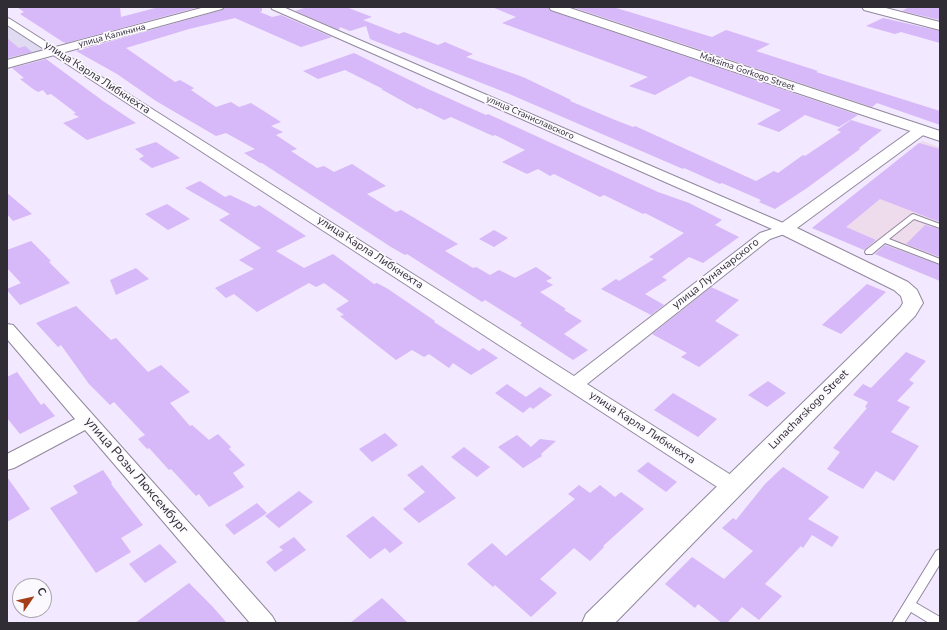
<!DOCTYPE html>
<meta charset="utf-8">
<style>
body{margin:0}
#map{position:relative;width:947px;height:630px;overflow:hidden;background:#f2e8ff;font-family:"Nunito Sans",sans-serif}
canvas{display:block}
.frame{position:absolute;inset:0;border:8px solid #312d35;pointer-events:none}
.north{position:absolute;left:12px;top:578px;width:40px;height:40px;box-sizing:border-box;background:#fbf9fe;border:1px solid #aaa7ae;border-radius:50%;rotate:56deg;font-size:11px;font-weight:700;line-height:16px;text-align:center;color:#312d35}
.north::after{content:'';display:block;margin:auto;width:14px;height:18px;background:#a43e18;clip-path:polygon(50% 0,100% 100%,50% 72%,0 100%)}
</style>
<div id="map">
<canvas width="947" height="630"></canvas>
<div class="frame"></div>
<div class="north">С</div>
</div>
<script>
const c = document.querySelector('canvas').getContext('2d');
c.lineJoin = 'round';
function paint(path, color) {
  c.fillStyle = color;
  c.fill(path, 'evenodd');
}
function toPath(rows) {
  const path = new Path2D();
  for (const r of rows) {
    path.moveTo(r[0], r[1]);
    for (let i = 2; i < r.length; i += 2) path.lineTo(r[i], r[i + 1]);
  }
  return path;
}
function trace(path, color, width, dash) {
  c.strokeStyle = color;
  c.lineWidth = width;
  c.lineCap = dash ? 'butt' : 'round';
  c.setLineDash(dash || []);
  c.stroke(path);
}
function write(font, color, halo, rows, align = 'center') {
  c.font = font + ' "Nunito Sans",sans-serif';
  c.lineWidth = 3.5;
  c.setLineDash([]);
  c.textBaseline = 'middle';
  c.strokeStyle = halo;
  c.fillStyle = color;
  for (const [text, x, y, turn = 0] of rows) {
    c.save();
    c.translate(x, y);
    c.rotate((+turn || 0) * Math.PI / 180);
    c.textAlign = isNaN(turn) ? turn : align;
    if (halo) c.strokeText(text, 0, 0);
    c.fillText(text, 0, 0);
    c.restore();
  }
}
const commercial = toPath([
 [922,141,940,147,940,281,812,228]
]);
const industrial = toPath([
 [7,25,48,51,7,63]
]);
const building = toPath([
 [17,7,120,7,121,17,159,7,199,7,66,43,63,42,20,14,24,12],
 [226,7,262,7,262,11,260,12,262,13,272,17,281,15,332,37,301,47,235,18,189,29,126,48,175,82,180,80,194,88,191,90,216,107,231,102,239,107,251,103,281,122,271,126,283,132,276,135,297,149,291,151,317,168,324,166,334,172,352,164,386,186,367,194,396,212,401,210,458,244,445,251,473,268,476,267,490,275,499,270,515,278,536,267,552,278,546,281,553,285,540,292,566,309,564,310,582,321,564,334,588,350,573,360,520,325,522,323,485,300,482,302,407,254,405,255,391,247,262,163,260,163,244,153,255,149,226,133,216,136,156,101,117,74,76,51,222,10],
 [307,7,346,7,372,17,363,20,399,34,404,32,438,45,445,42,473,54,466,57,523,77,571,100,570,101,615,120,633,127,635,126,756,181,774,171,778,173,803,155,805,156,841,132,837,130,851,120,882,130,859,148,860,149,807,188,775,209,759,202,761,200,722,183,720,184,684,168,683,169,507,93,370,39,366,26,350,31,340,27,339,30,295,11],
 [492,7,548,7,551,11,858,115,839,127,805,115,779,132,757,124,781,110,690,76,655,95,629,86,648,77,502,23,516,17],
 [572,7,613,7,712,37,726,30,770,44,756,51,818,71,816,72,940,111,940,125,877,103,872,107],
 [909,7,940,7,940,20,902,11],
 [883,18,940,31,940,43,901,32,895,34,866,26],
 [7,38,19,48,25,46,32,52,7,58],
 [354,53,428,89,486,115,488,114,658,192,689,203,722,220,715,225,739,237,703,263,689,257,662,277,667,280,645,294,664,305,651,315,601,289,616,279,619,281,654,259,649,257,684,233,645,213,643,214,604,195,600,197,554,174,550,176,538,169,527,174,502,162,525,150,495,135,493,136,451,117,444,120,420,108,417,109,381,89,383,89,345,70,318,79,303,71],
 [46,59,103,101,136,123,87,140,63,123,79,117,73,114,76,113,51,94,47,95,43,90,38,92,33,89,20,79,24,78,12,68],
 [156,142,180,158,152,168,139,159,144,156,135,149],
 [919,143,940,149,940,222,880,199,846,227,876,240,864,250,812,228],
 [200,181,225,197,230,195,255,207,259,205,306,236,276,251,304,268,333,254,374,284,377,283,388,289,435,321,434,322,479,351,483,348,498,358,471,375,453,363,449,368,429,354,424,357,412,350,396,360,340,316,344,315,336,309,349,301,324,283,316,287,309,283,257,312,234,294,226,298,215,288,254,269,239,260,261,248,219,220,230,214,185,188],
 [7,193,32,214,13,221,7,214],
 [167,204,190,219,168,230,145,214],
 [925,225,940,229,940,257,906,244],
 [494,230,508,238,494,247,479,239],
 [31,241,51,261,49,262,70,283,20,305,7,290,7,289,21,283,7,268,7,250],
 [885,245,940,265,940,281,875,254],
 [136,268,149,279,116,295,110,280],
 [867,284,886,292,841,334,822,325],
 [711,287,739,300,715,321,739,335,699,367,681,357,687,353,652,334],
 [76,306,111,340,116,338,148,372,161,365,190,392,170,403,190,426,192,425,209,440,218,434,231,447,229,449,245,465,233,473,244,487,209,507,199,494,196,496,171,469,169,470,149,448,147,449,138,439,145,435,114,402,110,405,89,384,61,345,58,347,36,323],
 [906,352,926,361,909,380,914,383,897,401,910,407,891,432,919,446,894,481,876,471,863,489,827,469,840,452,833,448,867,408,865,407,868,402,853,395,863,384,871,388],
 [17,372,41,405,44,403,55,416,20,434,7,418,7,377],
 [768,381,786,393,767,407,748,395],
 [507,384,526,397,540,387,552,395,533,409,530,407,523,413,495,393],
 [673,393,717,419,698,437,654,410],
 [385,433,398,445,372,462,359,449],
 [517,435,531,447,540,439,556,441,541,454,542,456,523,468,498,447],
 [464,447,490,467,477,477,451,457],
 [648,462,677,482,666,492,637,471],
 [422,465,456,498,419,523,403,509,425,492,407,475],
 [783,467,829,497,808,519,839,537,832,547,812,535,803,548,801,546,765,584,782,596,759,620,742,607,727,623,722,623,698,604,695,608,665,584,692,557,724,579,753,551,722,528,733,518,736,520,765,484],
 [103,470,112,483,111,484,143,525,121,538,131,552,96,573,50,508,78,493,73,486],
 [7,477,30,509,7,522],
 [579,485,590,493,600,485,615,497,621,492,644,509,603,546,604,547,590,561,574,548,540,579,557,593,531,617,495,585,493,587,467,564,492,543,506,556,575,499,568,494],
 [299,491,313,502,279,528,265,516],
 [257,503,267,513,234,535,225,525],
 [373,516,403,543,390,553,385,548,370,559,346,536],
 [294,537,306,550,275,572,266,562,283,550,279,547],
 [160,544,177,562,145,583,129,564],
 [189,583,212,606,227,623,135,623],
 [382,598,408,623,350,623]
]);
const service = toPath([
 [913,214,940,224,940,228,914,219,889,239,940,259,940,264,885,243,872,254,866,254,865,252,866,250,911,215,913,214],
 [940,549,940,564,916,603,940,617,940,623,929,623,911,612,904,623,892,623,936,551,940,549]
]);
const minor = toPath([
 [271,7,283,7,790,226,792,229,790,232,770,239,587,384,739,480,742,486,739,492,732,494,725,492,7,25,7,18,10,19,574,376,760,233,772,229,272,9,271,7],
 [7,324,13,325,272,616,276,623,250,623,85,430,14,468,7,470,7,454,75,419,7,339,7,324]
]);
const tertiary = toPath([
 [205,7,224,7,222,9,7,68,7,60,205,7],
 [921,126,926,127,928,130,926,133,797,228,908,282,917,290,923,303,915,316,615,623,582,623,586,614,900,308,903,303,901,296,894,290,779,233,776,229,779,225,916,127,921,126]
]);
const secondary = toPath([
 [549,7,567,7,940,131,940,141,551,10,549,7],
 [862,7,882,7,940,22,940,30,864,10,862,7]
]);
const farStreetnames = [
 ["улица Калинина",112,36,-15],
 ["Maksima Gorkogo Street",747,72,19],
 ["улица Станиславского",530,118,24]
];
const streetNames = [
 ["улица Карла Либкнехта",97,78,33],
 ["улица Карла Либкнехта",370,253,33],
 ["улица Луначарского",716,274,-38],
 ["Lunacharskogo Street",809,410,-45],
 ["улица Карла Либкнехта",642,428,33]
];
const nearStreetnames = [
 ["улица Розы Люксембург",136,476,49]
];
paint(commercial, '#eedced');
paint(industrial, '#e0dbf1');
paint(building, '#d7b8f8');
trace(service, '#92889d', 2);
trace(minor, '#92889d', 2);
trace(tertiary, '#92889d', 2);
trace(secondary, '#92889d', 2);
paint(service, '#fff');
paint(minor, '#fff');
paint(tertiary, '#fff');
paint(secondary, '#fff');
write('9px', '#312d35', '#fbf9fe', farStreetnames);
write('11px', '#312d35', '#fbf9fe', streetNames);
write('13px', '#312d35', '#fbf9fe', nearStreetnames);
</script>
